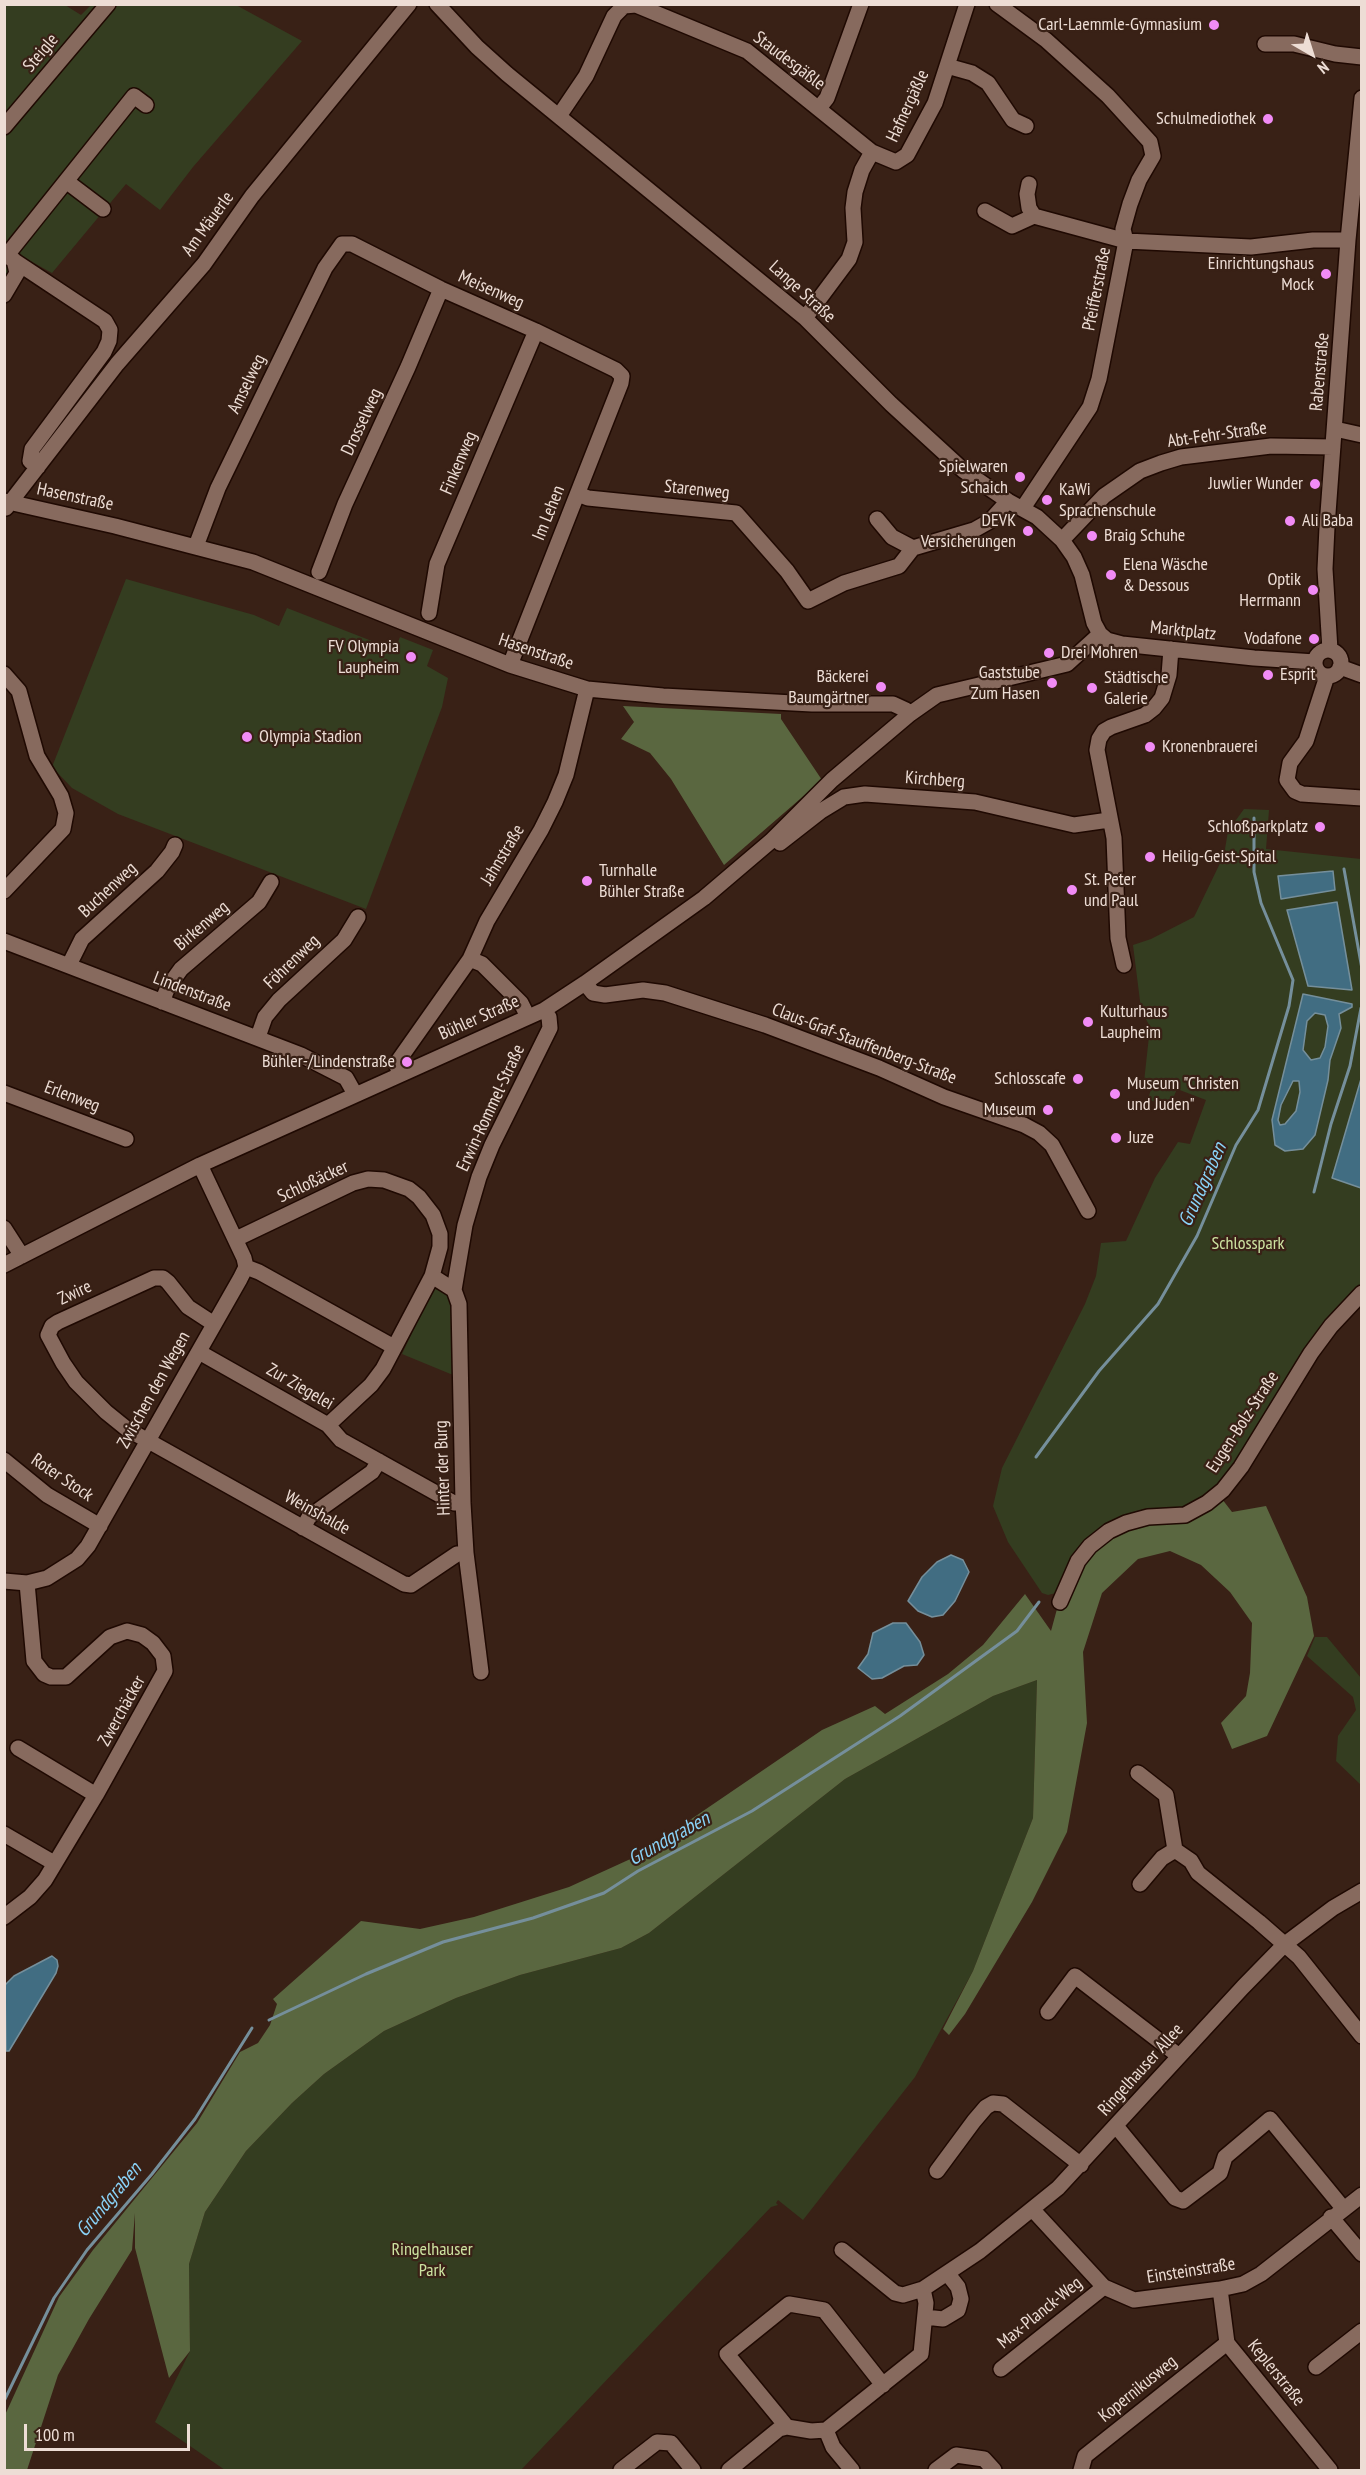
<!DOCTYPE html>
<meta charset="utf-8">
<style>
body{margin:0}
#map{position:relative;width:1366px;height:2475px;overflow:hidden;background:#392116;font-family:"PT Sans Narrow",sans-serif}
canvas{display:block}
.frame{position:absolute;inset:0;border:6px solid #edddd5;pointer-events:none}
.north{position:absolute;left:1282px;top:24px;width:60px;height:60px;-webkit-text-stroke:4px #392116;paint-order:stroke;rotate:141deg;font-size:16px;font-weight:700;line-height:24px;text-align:center;color:#edddd5}
.north::after{content:'';display:block;margin:auto;width:21px;height:27px;background:#edddd5;clip-path:polygon(50% 0,100% 100%,50% 72%,0 100%)}
.scale{position:absolute;left:24px;top:2424px;width:166px;height:27px;box-sizing:border-box;border:3px solid #edddd5;border-top:0;padding-left:8px;font-size:18px;line-height:21px;white-space:nowrap;color:#edddd5;-webkit-text-stroke:4px #392116;paint-order:stroke}
</style>
<div id="map">
<canvas width="1366" height="2475"></canvas>
<div class="frame"></div>
<div class="north">N</div>
<div class="scale">100 m</div>
</div>
<script>
const c = document.querySelector('canvas').getContext('2d');
c.lineJoin = 'round';
function paint(path, color) {
  c.fillStyle = color;
  c.fill(path, 'evenodd');
}
function toPath(rows) {
  const path = new Path2D();
  for (const r of rows) {
    if (r.length === 3) {
      path.moveTo(r[0] + r[2], r[1]);
      path.arc(r[0], r[1], r[2], 0, 2 * Math.PI);
      continue;
    }
    path.moveTo(r[0], r[1]);
    for (let i = 2; i < r.length; i += 2) path.lineTo(r[i], r[i + 1]);
  }
  return path;
}
function trace(path, color, width, dash) {
  c.strokeStyle = color;
  c.lineWidth = width;
  c.lineCap = dash ? 'butt' : 'round';
  c.setLineDash(dash || []);
  c.stroke(path);
}
function write(font, color, halo, rows, align = 'center') {
  c.font = font + ' "PT Sans Narrow",sans-serif';
  c.lineWidth = 4.5;
  c.setLineDash([]);
  c.textBaseline = 'middle';
  c.strokeStyle = halo;
  c.fillStyle = color;
  for (const [text, x, y, turn = 0] of rows) {
    c.save();
    c.translate(x, y);
    c.rotate((+turn || 0) * Math.PI / 180);
    c.textAlign = isNaN(turn) ? turn : align;
    if (halo) c.strokeText(text, 0, 0);
    c.fillText(text, 0, 0);
    c.restore();
  }
}
const green = toPath([
 [4,5,65,5,81,15,91,5,236,5,302,41,193,167,160,210,126,184,52,273,25,258,5,288],
 [126,579,254,615,279,626,287,608,395,650,400,637,433,650,427,666,448,678,442,707,366,909,118,814,72,788,52,767],
 [1244,809,1269,810,1266,849,1361,859,1361,1289,1220,1488,1056,1593,1048,1595,1042,1593,1008,1542,993,1506,1002,1468,1085,1304,1096,1276,1101,1243,1126,1241,1155,1178,1178,1142,1190,1144,1206,1100,1177,1089,1169,1108,1148,1099,1152,1086,1144,1082,1150,1027,1141,1009,1133,945,1151,939,1194,917,1224,855,1228,831],
 [433,1288,446,1294,452,1302,453,1375,402,1354],
 [1315,1637,1327,1637,1361,1678,1361,1785,1336,1761,1338,1736,1356,1710,1353,1697,1307,1656],
 [1037,1680,1033,1818,973,1971,915,2077,803,2220,778,2200,776,2203,778,2205,771,2207,521,2470,225,2470,155,2422,190,2351,189,2264,205,2212,246,2151,292,2103,324,2074,384,2031,456,1998,520,1975,621,1948,649,1933,845,1779,993,1696]
]);
const forest = toPath([
 [623,706,781,714,781,719,822,780,724,865,671,779,650,753,621,739,634,722],
 [1222,1499,1232,1512,1266,1506,1307,1597,1314,1636,1267,1736,1232,1749,1221,1723,1246,1696,1250,1673,1252,1623,1230,1592,1201,1565,1170,1551,1138,1559,1102,1593,1083,1652,1087,1723,1067,1832,1032,1902,965,2014,949,2035,943,2029,973,1971,1033,1818,1037,1680,993,1696,845,1779,649,1933,621,1948,520,1975,456,1998,384,2031,324,2074,292,2103,246,2151,205,2212,189,2264,190,2351,169,2378,135,2248,135,2213,132,2250,89,2319,58,2375,27,2470,5,2470,5,2415,59,2297,93,2250,197,2123,240,2052,258,2043,270,2025,277,2004,273,1999,361,1921,420,1929,474,1917,569,1887,637,1856,822,1730,875,1706,885,1714,948,1674,983,1645,1025,1594,1051,1631,1063,1587,1107,1528,1183,1512]
]);
const water = toPath([
 [1333,871,1335,890,1281,899,1278,876,1333,871],
 [1337,902,1352,990,1308,986,1287,910,1337,902],
 [1303,994,1352,1004,1352,1007,1339,1014,1341,1028,1330,1060,1328,1080,1315,1135,1303,1149,1285,1151,1275,1145,1272,1120,1303,994],
 [1315,1013,1325,1015,1328,1026,1325,1047,1320,1058,1311,1060,1303,1050,1307,1021,1315,1013],
 [1293,1081,1299,1081,1300,1092,1296,1111,1285,1124,1280,1125,1278,1120,1281,1105,1293,1081],
 [1361,1079,1362,1187,1361,1188,1332,1178,1361,1079],
 [951,1555,963,1560,969,1572,955,1601,943,1615,932,1617,918,1611,908,1601,922,1577,937,1562,951,1555],
 [893,1623,906,1623,920,1642,924,1655,917,1665,904,1666,882,1678,872,1679,858,1668,868,1654,873,1633,893,1623],
 [52,1956,57,1960,58,1966,56,1973,9,2051,6,2051,5,1985,14,1976,52,1956]
]);
const stream = toPath([
 [1344,869,1362,969],
 [1314,1192,1331,1124,1350,1066,1361,1008],
 [1036,1457,1099,1371,1158,1304,1197,1236,1236,1145,1258,1110,1289,1006,1293,980,1261,903,1254,872,1254,818],
 [269,2020,366,1974,443,1942,533,1918,604,1893,638,1871,752,1811,900,1716,1017,1631,1039,1602],
 [4,2401,54,2298,87,2250,152,2174,195,2119,252,2028]
]);
const minor = toPath([
 [437,4,477,47,507,74,805,318,891,404,963,470,1008,501,1037,517,1062,540,1074,557,1082,575,1094,623,1100,634,1107,640,1122,644,1254,658,1315,662],
 [1265,44,1294,44,1335,54,1362,57],
 [947,66,972,73,988,83,1013,120,1026,126],
 [819,108,827,98,861,4],
 [559,116,586,76,614,16,624,6,636,5,747,51,872,152],
 [4,127,108,4],
 [66,181,103,209],
 [1029,184,1027,194,1029,208,1034,216],
 [985,211,1012,226,1034,216,1126,241,1123,229,1130,204,1139,180,1153,156,1150,142,1108,96,1046,40,997,4],
 [4,254,105,321,110,330,109,341,104,352,32,449,30,461,38,467],
 [7,255,134,96,146,105],
 [4,295,17,273,14,260],
 [805,318,849,259,855,242,853,208,855,192,862,170,872,152,896,162,907,155,935,103,967,4],
 [1335,429,1362,435],
 [578,494,588,498,736,513,787,571,808,601,844,583,899,566,913,548,974,530,990,521,1008,501],
 [4,501,115,526,253,562,510,665,587,689,663,696,812,704,893,704,906,710,910,714],
 [6,508,117,364,204,264,252,196,409,4],
 [1023,508,1090,407,1099,379,1126,241,1251,247,1313,240,1348,240],
 [877,519,892,537,913,548],
 [1062,540,1104,496,1140,471,1161,463,1181,457,1271,446,1333,447],
 [196,546,218,488,325,268,342,244,352,244,441,289,536,331,616,370,622,376,621,383,510,665],
 [319,572,345,504,408,367,441,289],
 [429,613,437,564,536,331],
 [1330,650,1325,569,1327,527,1348,240,1362,98],
 [1328,663,13],
 [1340,667,1362,675],
 [4,674,19,691,37,756,61,796,66,813,63,829,4,891],
 [1327,676,1306,741,1290,763,1287,780,1295,791,1302,794,1362,798],
 [780,843,821,811,844,797,865,794,975,802,1074,825,1109,820],
 [4,941,301,1055,346,1078,355,1094],
 [69,965,82,939,157,871,172,852,175,845],
 [1124,965,1118,938,1114,838,1097,750,1099,739,1104,731,1111,727,1145,715,1154,708,1162,698,1169,675,1171,649],
 [585,983,593,993,605,995,643,990,665,993,765,1025,879,1068,944,1097,1024,1125,1039,1133,1052,1145,1088,1211],
 [162,1002,168,987,181,969,259,902,271,882],
 [528,1017,521,1003,482,964,470,959,487,921,541,830,555,802,566,775,587,689],
 [258,1037,265,1017,279,1000,344,940,358,917],
 [400,1073,396,1064,470,959],
 [4,1093,126,1139],
 [4,1228,22,1256],
 [236,1239,353,1183,368,1179,384,1180,409,1189,419,1197,433,1215,440,1234,440,1247,432,1276,383,1369,371,1385,328,1425],
 [4,1265,200,1165,544,1010,585,983,704,898,771,841,832,780,910,714,937,695,1067,664,1100,634],
 [246,1267,259,1272,394,1347],
 [432,1276,454,1290,459,1304,463,1503,466,1553,481,1672],
 [454,1290,465,1225,479,1177,492,1145,550,1028,549,1017,544,1010],
 [214,1324,188,1307,168,1282,163,1278,154,1278,58,1322,52,1326,48,1335,63,1363,76,1382,106,1412,127,1429,404,1584,411,1585,457,1554,466,1553],
 [199,1352,328,1425,341,1440,454,1503,463,1503],
 [4,1460,47,1495,100,1526],
 [303,1528,309,1517,372,1472,379,1461],
 [4,1581,27,1583,47,1578,77,1559,88,1546,240,1279,246,1267,244,1258,200,1165],
 [1060,1602,1078,1561,1090,1546,1109,1531,1126,1523,1148,1517,1185,1515,1207,1503,1223,1490,1241,1467,1311,1353,1331,1326,1362,1293],
 [18,1748,96,1795],
 [1138,1773,1166,1795,1175,1850,1191,1861,1198,1873,1259,1922,1299,1957,1362,2036],
 [4,1834,54,1863],
 [1140,1884,1162,1858,1175,1850],
 [4,1917,30,1897,45,1880,96,1795,165,1671,163,1656,153,1643,142,1635,127,1631,110,1637,66,1677,51,1677,44,1674,34,1661,27,1583],
 [1048,2012,1075,1976,1179,2056],
 [1116,2126,1175,2198,1183,2201,1220,2173,1225,2157,1270,2119,1343,2208],
 [937,2171,974,2121,986,2107,993,2103,1003,2104,1081,2165],
 [1033,2210,1104,2287,1134,2300,1220,2289,1243,2284,1261,2274,1362,2195],
 [1331,2217,1362,2254],
 [842,2250,895,2293,903,2295,923,2289,980,2251,1058,2188,1243,1987,1285,1944,1333,1908,1362,1891],
 [1220,2289,1227,2343,1330,2470],
 [925,2317,943,2319,958,2310,961,2299,958,2287,947,2273],
 [1316,2367,1362,2331],
 [1001,2369,1104,2287],
 [787,2427,727,2354,789,2304,824,2310,883,2385],
 [826,2430,833,2447,852,2470],
 [621,2470,657,2442,671,2443,693,2470],
 [729,2470,779,2429,787,2427,811,2431,826,2430,921,2354,926,2303,923,2289],
 [936,2470,956,2455,984,2459,994,2470],
 [1081,2470,1085,2456,1227,2343]
]);
const markers = [
 [1214,25,6,"#f18bf5"],
 [1268,119,6,"#f18bf5"],
 [1326,274,6,"#f18bf5"],
 [1020,477,6,"#f18bf5"],
 [1315,484,6,"#f18bf5"],
 [1047,500,6,"#f18bf5"],
 [1290,521,6,"#f18bf5"],
 [1028,531,6,"#f18bf5"],
 [1092,536,6,"#f18bf5"],
 [1111,575,6,"#f18bf5"],
 [1313,590,6,"#f18bf5"],
 [1314,639,6,"#f18bf5"],
 [1049,653,6,"#f18bf5"],
 [411,657,6,"#f18bf5"],
 [1268,675,6,"#f18bf5"],
 [1052,683,6,"#f18bf5"],
 [881,687,6,"#f18bf5"],
 [1092,688,6,"#f18bf5"],
 [247,737,6,"#f18bf5"],
 [1150,747,6,"#f18bf5"],
 [1320,827,6,"#f18bf5"],
 [1150,857,6,"#f18bf5"],
 [587,881,6,"#f18bf5"],
 [1072,890,6,"#f18bf5"],
 [1088,1022,6,"#f18bf5"],
 [407,1062,6,"#f18bf5"],
 [1078,1079,6,"#f18bf5"],
 [1115,1094,6,"#f18bf5"],
 [1048,1110,6,"#f18bf5"],
 [1116,1138,6,"#f18bf5"]
];
const poiNames = [
 ["Carl-Laemmle-Gymnasium",1202,25],
 ["Schulmediothek",1256,119],
 ["Einrichtungshaus",1314,264],
 ["Mock",1314,285],
 ["Spielwaren",1008,467],
 ["Schaich",1008,488],
 ["Juwlier Wunder",1303,484],
 ["KaWi",1059,490,"left"],
 ["Sprachenschule",1059,511,"left"],
 ["DEVK",1016,521],
 ["Versicherungen",1016,542],
 ["Ali Baba",1302,521,"left"],
 ["Braig Schuhe",1104,536,"left"],
 ["Elena Wäsche",1123,565,"left"],
 ["& Dessous",1123,586,"left"],
 ["Optik",1301,580],
 ["Herrmann",1301,601],
 ["Vodafone",1302,639],
 ["FV Olympia",399,647],
 ["Laupheim",399,668],
 ["Drei Mohren",1061,653,"left"],
 ["Gaststube",1040,673],
 ["Zum Hasen",1040,694],
 ["Esprit",1280,675,"left"],
 ["Bäckerei",869,677],
 ["Baumgärtner",869,698],
 ["Städtische",1104,678,"left"],
 ["Galerie",1104,699,"left"],
 ["Olympia Stadion",259,737,"left"],
 ["Kronenbrauerei",1162,747,"left"],
 ["Schloßparkplatz",1308,827],
 ["Heilig-Geist-Spital",1162,857,"left"],
 ["Turnhalle",599,871,"left"],
 ["Bühler Straße",599,892,"left"],
 ["St. Peter",1084,880,"left"],
 ["und Paul",1084,901,"left"],
 ["Kulturhaus",1100,1012,"left"],
 ["Laupheim",1100,1033,"left"],
 ["Bühler-/Lindenstraße",395,1062],
 ["Schlosscafe",1066,1079],
 ["Museum \"Christen",1127,1084,"left"],
 ["und Juden\"",1127,1105,"left"],
 ["Museum",1036,1110],
 ["Juze",1128,1138,"left"]
];
const streetNames = [
 ["Steigle",41,53,-50],
 ["Staudesgäßle",789,61,37],
 ["Hafnergäßle",908,106,-65],
 ["Am Mäuerle",208,224,-54],
 ["Pfeifferstraße",1097,289,-79],
 ["Meisenweg",491,290,24],
 ["Lange Straße",802,292,42],
 ["Rabenstraße",1320,372,-85],
 ["Amselweg",247,384,-64],
 ["Drosselweg",362,422,-65],
 ["Abt-Fehr-Straße",1217,435,-8],
 ["Finkenweg",459,463,-67],
 ["Starenweg",697,490,6],
 ["Hasenstraße",75,497,12],
 ["Im Lehen",549,513,-68],
 ["Marktplatz",1183,631,6],
 ["Hasenstraße",536,652,19],
 ["Kirchberg",935,780,4],
 ["Jahnstraße",503,855,-59],
 ["Buchenweg",108,890,-43],
 ["Birkenweg",202,926,-41],
 ["Föhrenweg",292,962,-44],
 ["Lindenstraße",192,992,21],
 ["Bühler Straße",479,1018,-24],
 ["Claus-Graf-Stauffenberg-Straße",864,1044,21],
 ["Erlenweg",72,1097,21],
 ["Erwin-Rommel-Straße",491,1108,-65],
 ["Schloßäcker",313,1182,-25],
 ["Zwire",75,1293,-25],
 ["Zur Ziegelei",300,1387,30],
 ["Zwischen den Wegen",154,1390,-61],
 ["Eugen-Bolz-Straße",1243,1422,-57],
 ["Hinter der Burg",443,1468,-92],
 ["Roter Stock",62,1478,34],
 ["Weinshalde",317,1513,29],
 ["Zwerchäcker",122,1711,-61],
 ["Ringelhauser Allee",1141,2070,-48],
 ["Einsteinstraße",1191,2271,-9],
 ["Max-Planck-Weg",1040,2313,-39],
 ["Keplerstraße",1276,2373,51],
 ["Kopernikusweg",1138,2389,-39]
];
const parkNames = [
 ["Schlosspark",1248,1244],
 ["Ringelhauser",432,2250],
 ["Park",432,2271]
];
const waterNames = [
 ["Grundgraben",1203,1185,-66],
 ["Grundgraben",669,1839,-29],
 ["Grundgraben",109,2200,-50]
];
paint(green, '#343d20');
paint(forest, '#5a6740');
paint(water, '#416d82');
trace(water, '#758f9b', 1.5);
trace(stream, '#758f9b', 3);
trace(minor, '#1f0902', 18);
trace(minor, '#876a5e', 15);
for (const [x, y, r, color] of markers) {
  const dot = new Path2D();
  dot.arc(x, y, r, 0, 2 * Math.PI);
  c.fillStyle = color;
  c.fill(dot);
  trace(dot, '#392116', 2);
}
write('18px', '#edddd5', '#392116', poiNames, 'right');
write('18px', '#edddd5', '#392116', streetNames);
write('18px', '#cde3a1', '#392116', parkNames);
write('italic 20px', '#89d2f7', '#392116', waterNames);
</script>
